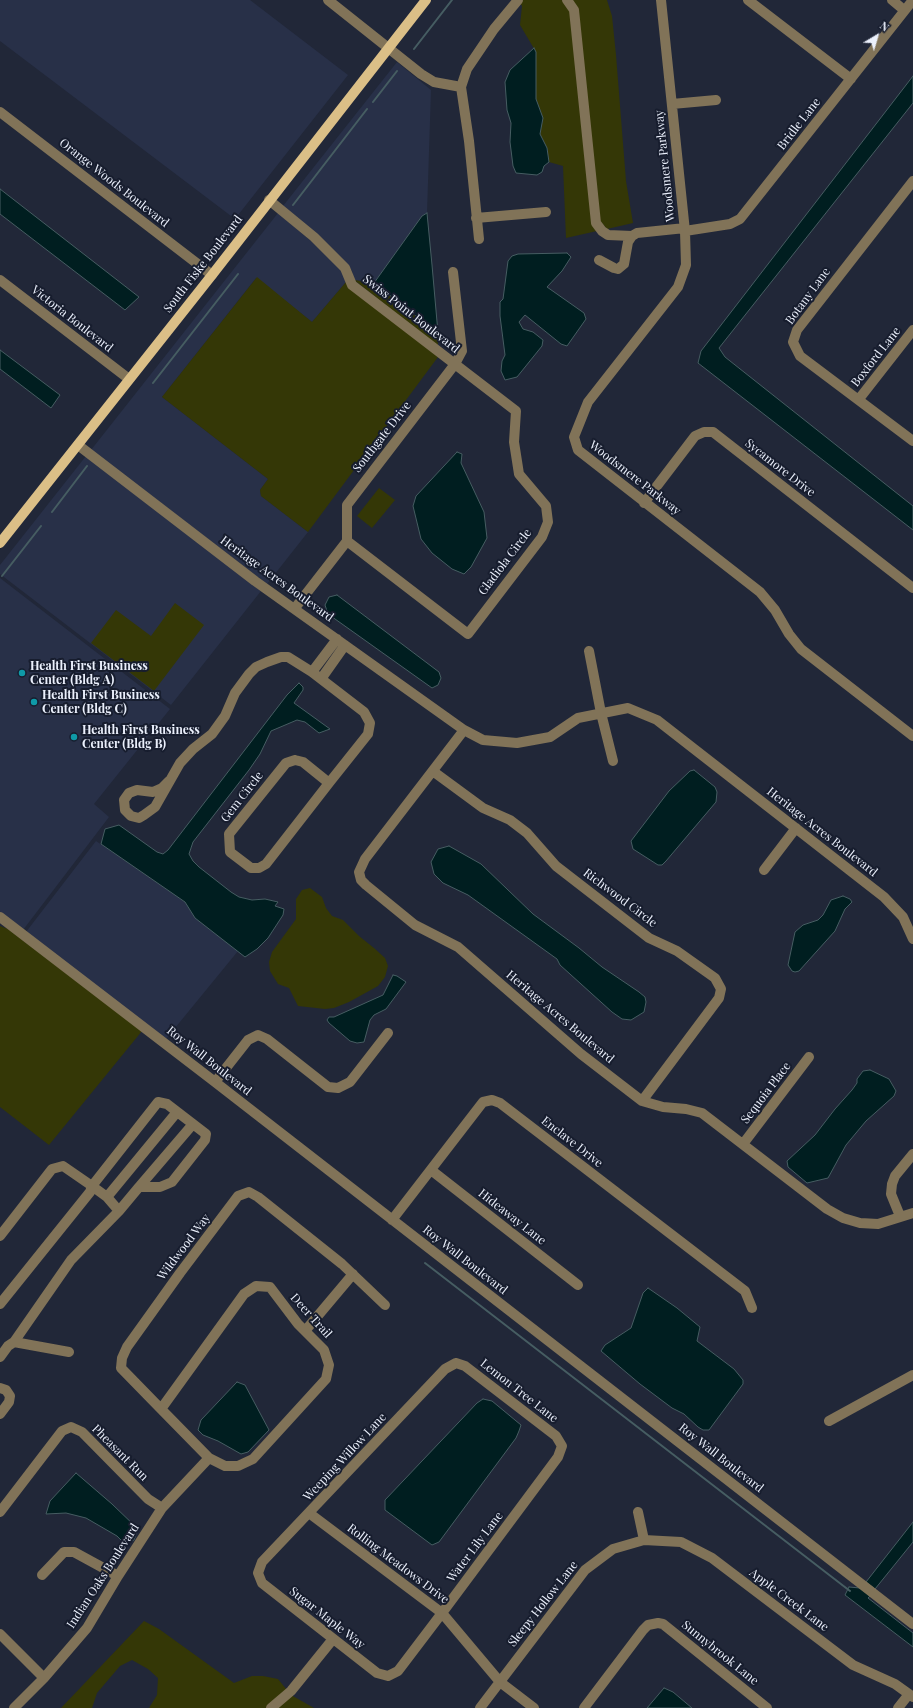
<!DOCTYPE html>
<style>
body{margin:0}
#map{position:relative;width:913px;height:1708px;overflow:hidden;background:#212738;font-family:"Playfair Display",serif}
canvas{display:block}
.north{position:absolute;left:857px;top:16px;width:40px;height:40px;-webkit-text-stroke:3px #171d2e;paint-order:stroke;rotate:38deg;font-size:11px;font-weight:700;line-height:16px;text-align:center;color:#ebf0fc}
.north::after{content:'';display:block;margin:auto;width:14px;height:18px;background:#ebf0fc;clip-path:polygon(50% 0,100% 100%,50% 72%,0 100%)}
</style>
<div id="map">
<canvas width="913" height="1708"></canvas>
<div class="north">N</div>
</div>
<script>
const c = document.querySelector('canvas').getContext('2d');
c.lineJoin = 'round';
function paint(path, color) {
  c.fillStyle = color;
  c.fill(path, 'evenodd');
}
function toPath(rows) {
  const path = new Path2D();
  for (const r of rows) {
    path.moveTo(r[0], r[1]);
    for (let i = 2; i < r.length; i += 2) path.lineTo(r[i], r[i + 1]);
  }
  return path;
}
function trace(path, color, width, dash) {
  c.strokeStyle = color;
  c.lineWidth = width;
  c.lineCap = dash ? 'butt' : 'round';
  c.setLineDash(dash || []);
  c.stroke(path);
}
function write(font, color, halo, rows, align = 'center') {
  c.font = font + ' "Playfair Display",serif';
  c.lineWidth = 4;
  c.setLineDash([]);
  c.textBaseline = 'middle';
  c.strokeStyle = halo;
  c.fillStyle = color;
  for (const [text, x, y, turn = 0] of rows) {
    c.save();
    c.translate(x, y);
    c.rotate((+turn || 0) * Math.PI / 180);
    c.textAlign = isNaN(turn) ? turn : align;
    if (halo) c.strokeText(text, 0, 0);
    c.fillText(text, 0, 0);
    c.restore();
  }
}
const built = toPath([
 [0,0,250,0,348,75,235,219,0,41],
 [397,62,431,90,427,213,422,216,374,283,354,280,352,271,348,265,283,206],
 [278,213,311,241,342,271,346,282,312,322,256,278,162,397,268,479,260,490,261,496,308,532,267,584,91,450],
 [86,456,261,591,171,705,0,574,0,565],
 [0,578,170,709,94,804,109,817,23,930,0,912],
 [96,841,185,902,195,918,238,951,166,1039,26,932]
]);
const green = toPath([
 [523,0,562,0,570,11,597,231,566,238,563,166,549,162,547,148,540,134,543,118,536,99,536,52,520,25,522,6,520,3],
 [573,0,607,0,612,16,616,55,626,181,633,223,607,229,600,221],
 [257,277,312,322,346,282,438,357,308,532,261,496,260,490,268,479,162,397],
 [354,280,374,283,438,333,438,346],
 [379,488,395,500,372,528,357,516],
 [175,603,204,625,154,691,91,643,116,610,151,636],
 [310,888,322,897,326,908,332,916,343,920,359,936,374,948,385,958,388,966,385,977,378,986,349,1002,334,1008,325,1009,298,1006,289,988,278,984,270,971,269,962,272,952,296,919,296,899,302,890],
 [0,926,8,929,142,1031,49,1145,0,1107],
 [144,1621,159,1629,234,1683,252,1676,263,1676,278,1679,291,1695,314,1708,149,1708,157,1695,158,1678,148,1669,132,1660,120,1666,97,1693,92,1708,61,1708]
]);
const water = toPath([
 [534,48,536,52,536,99,543,118,540,134,547,148,549,162,544,166,542,172,537,175,516,173,513,166,510,142,511,123,507,110,505,82,510,70,534,48],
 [913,76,913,103,719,348,725,357,913,506,913,530,698,363,701,351,913,76],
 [0,189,139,297,125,310,0,214,0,189],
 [427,213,432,265,438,333,374,283,422,216,427,213],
 [567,253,571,257,562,271,547,287,584,313,586,319,567,346,561,344,525,315,519,322,523,329,533,332,543,340,542,346,517,377,505,380,501,371,502,361,505,355,500,316,500,302,503,299,508,261,512,256,518,254,567,253],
 [0,350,60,395,51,408,0,369,0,350],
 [457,452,462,454,461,463,484,512,487,538,471,567,464,574,452,569,432,553,421,539,413,506,416,496,457,452],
 [337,595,439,672,441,678,438,685,432,688,328,614,325,605,329,597,337,595],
 [299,683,303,687,303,690,294,703,330,729,319,733,305,722,297,720,271,731,260,754,249,770,193,842,189,854,193,861,199,867,231,892,239,897,252,900,265,899,278,902,275,906,284,909,283,915,268,938,257,949,245,957,195,918,185,902,101,844,105,829,119,825,157,852,163,854,168,850,287,695,299,683],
 [694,770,715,787,717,792,716,802,666,861,662,865,658,865,633,849,631,841,669,791,690,771,694,770],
 [449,846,481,864,533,914,579,948,602,967,639,992,645,997,646,1002,644,1012,631,1020,622,1019,612,1012,560,965,557,959,468,895,443,883,434,874,431,862,438,849,449,846],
 [843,896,850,899,852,902,845,909,835,931,799,971,795,972,792,971,788,965,795,932,803,925,818,920,823,915,831,900,843,896],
 [393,975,397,976,406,982,386,1009,374,1015,370,1020,364,1042,357,1043,350,1041,329,1023,327,1020,329,1017,334,1017,383,995,393,975],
 [870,1070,889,1079,896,1091,894,1096,866,1121,846,1145,828,1178,807,1183,788,1167,787,1161,815,1135,835,1109,852,1090,857,1083,857,1079,863,1071,870,1070],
 [648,1288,677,1308,700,1327,697,1341,734,1369,743,1380,743,1384,709,1430,703,1430,698,1427,684,1414,672,1408,640,1384,601,1351,605,1345,631,1328,643,1293,648,1288],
 [237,1382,245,1385,269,1430,248,1452,241,1454,218,1441,203,1435,198,1430,201,1420,237,1382],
 [483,1399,492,1401,521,1425,519,1431,516,1438,439,1542,432,1545,385,1510,385,1500,477,1403,483,1399],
 [76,1473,112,1504,138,1529,134,1540,125,1544,117,1536,86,1518,66,1513,46,1514,50,1501,76,1473],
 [913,1522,913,1542,875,1589,866,1582,913,1522],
 [849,1587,860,1588,870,1596,868,1598,913,1633,913,1647,845,1595,849,1587],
 [664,1688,673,1692,692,1708,647,1708,664,1688]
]);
const stream = toPath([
 [414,49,452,0],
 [373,102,397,71],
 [293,205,367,109],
 [153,383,238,274],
 [52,512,87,466],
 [2,576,41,526],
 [425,1263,850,1591]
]);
const minor = toPath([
 [328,0,421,74,434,82,461,87],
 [567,0,574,10,596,223,602,231,608,235,632,236],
 [661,0,685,231,686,265,678,287,588,402,574,437,578,450,760,592,775,610,789,634,801,649,913,736],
 [748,0,851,79],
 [892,0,904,10],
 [672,104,716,100],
 [0,112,212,275],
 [913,181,797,330,793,342,800,356,913,441],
 [269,200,314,237,345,268,352,285,516,411,514,442,519,474,546,506,548,522,542,537,468,634,347,541],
 [476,218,546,212],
 [685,231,730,224,740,219,913,0],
 [479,239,469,141,461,87,467,69,494,29,518,0],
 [599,260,614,268,618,269,624,264,628,242,632,236,637,233,685,228],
 [0,280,129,379],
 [859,399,913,330],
 [78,445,255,581,464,730],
 [644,503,695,436,704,432,713,432,913,588],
 [295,608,347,541,347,505,455,364,462,351,453,272],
 [589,651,601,713,613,761],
 [312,672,337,639],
 [321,679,345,645],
 [295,760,303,762,329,783,266,864,259,868,251,868,230,852,229,834,286,763,295,760],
 [434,772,483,808,510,820,527,833,556,866,649,938,677,951,715,978,721,989,719,998,642,1101],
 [169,781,162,788,153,792,137,790,129,793,124,800,125,810,131,816,139,818,144,815,155,807,180,763,193,749,212,734,225,716,235,693,249,674,256,667,267,662,281,657,288,657,312,672,364,712,370,723,368,734,329,783],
 [764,870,796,828],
 [0,917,215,1082,913,1624],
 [913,939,903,917,884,897,657,720,628,708,578,718,550,737,517,743,483,740,464,730,365,859,359,872,361,880,366,885,415,925,458,947,581,1054,642,1101,663,1107,686,1109,702,1113,827,1209,843,1218,860,1223,878,1224,913,1213],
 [215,1082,248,1040,258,1035,267,1039,328,1087,338,1088,350,1082,388,1033],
 [743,1144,809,1057],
 [431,1170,578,1285],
 [139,1187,193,1124],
 [107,1197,177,1112],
 [900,1216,891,1194,892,1184,895,1176,913,1154],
 [392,1220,483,1102,492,1100,500,1103,745,1291,752,1308],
 [0,1236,52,1169,63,1166,92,1186,90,1192,0,1304],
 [305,1331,353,1274],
 [14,1342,69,1352],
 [0,1357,8,1346,14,1342,71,1260,119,1211,139,1187,160,1187,172,1182,205,1140,206,1134,167,1104,158,1102,92,1186,107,1197,119,1211],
 [456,1363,465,1366,556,1436,562,1446,558,1457,442,1613,398,1671,388,1676,377,1673,262,1583,258,1573,262,1562,445,1369,456,1363],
 [0,1388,6,1390,10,1396,9,1402,0,1414],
 [161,1409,244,1294,256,1286,270,1287,298,1324,324,1350,329,1365,326,1379,253,1459,238,1466,225,1466,209,1458,161,1409,121,1368,122,1358,127,1347,180,1273,238,1196,249,1192,258,1197,342,1264,385,1305],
 [829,1421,913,1375],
 [0,1512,62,1431,71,1427,82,1432,148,1499,162,1508],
 [638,1512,644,1540],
 [309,1513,442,1613,500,1682,534,1708],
 [42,1575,64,1552,74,1552,118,1576],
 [0,1634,44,1678],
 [14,1708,44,1678,87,1628,118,1576,162,1508,209,1458],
 [271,1708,291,1691,333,1639],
 [480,1708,585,1570,613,1549,644,1540,681,1542,712,1558,853,1665,895,1684,913,1697],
 [584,1708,643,1630,648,1625,658,1623,663,1624,767,1708],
 [898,1708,909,1694]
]);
const major = toPath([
 [0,543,212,275,426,0]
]);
const markers = [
 [22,673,4,"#0f9aa8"],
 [34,702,4,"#0f9aa8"],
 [74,737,4,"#0f9aa8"]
];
const streetNames = [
 ["Bridle Lane",799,124,-52],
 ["Woodsmere Parkway",665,166,-96],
 ["Orange Woods Boulevard",114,183,38],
 ["South Fiske Boulevard",203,264,-52],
 ["Botany Lane",808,296,-54],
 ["Swiss Point Boulevard",411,314,38],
 ["Victoria Boulevard",72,319,38],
 ["Boxford Lane",876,357,-52],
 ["Southgate Drive",382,437,-52],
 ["Sycamore Drive",780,468,38],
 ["Woodsmere Parkway",635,478,38],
 ["Gladiola Circle",505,562,-53],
 ["Heritage Acres Boulevard",277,579,36],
 ["Gem Circle",242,797,-52],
 ["Heritage Acres Boulevard",822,832,38],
 ["Richwood Circle",620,898,37],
 ["Heritage Acres Boulevard",560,1017,40],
 ["Roy Wall Boulevard",209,1061,38],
 ["Sequoia Place",766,1093,-53],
 ["Enclave Drive",572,1142,38],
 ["Hideaway Lane",512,1217,38],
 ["Wildwood Way",184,1247,-53],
 ["Roy Wall Boulevard",465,1260,38],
 ["Deer Trail",311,1316,48],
 ["Lemon Tree Lane",519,1391,38],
 ["Pheasant Run",120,1453,45],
 ["Weeping Willow Lane",345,1457,-47],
 ["Roy Wall Boulevard",721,1458,38],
 ["Water Lily Lane",475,1547,-53],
 ["Rolling Meadows Drive",398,1564,37],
 ["Indian Oaks Boulevard",103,1576,-57],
 ["Apple Creek Lane",789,1600,37],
 ["Sleepy Hollow Lane",543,1604,-52],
 ["Sugar Maple Way",327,1618,38],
 ["Sunnybrook Lane",720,1653,39]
];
const poiNames = [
 ["Health First Business",30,666],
 ["Center (Bldg A)",30,680],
 ["Health First Business",42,695],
 ["Center (Bldg C)",42,709],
 ["Health First Business",82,730],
 ["Center (Bldg B)",82,744]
];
paint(built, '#283048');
paint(green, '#343706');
paint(water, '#001e20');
trace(water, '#465d62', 1);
trace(stream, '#465d62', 2);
trace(minor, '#817358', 10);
trace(major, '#dbbf87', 10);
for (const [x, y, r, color] of markers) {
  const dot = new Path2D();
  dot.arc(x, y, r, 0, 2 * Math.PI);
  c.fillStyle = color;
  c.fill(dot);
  trace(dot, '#171d2e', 1.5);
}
write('12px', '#ebf0fc', '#171d2e', streetNames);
write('bold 12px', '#ebf0fc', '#171d2e', poiNames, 'left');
</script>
